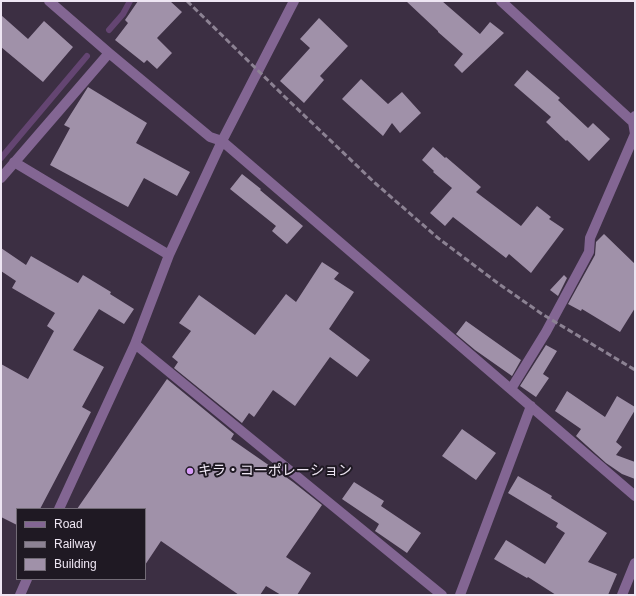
<!DOCTYPE html>
<meta charset="utf-8">
<style>
body{margin:0}
#map{position:relative;width:636px;height:596px;overflow:hidden;background:#3c2f43;font-family:Arial,sans-serif}
canvas{display:block}
.frame{position:absolute;inset:0;border:2px solid #eee6f3;pointer-events:none}
.legend{position:absolute;left:16px;top:508px;width:130px;height:72px;box-sizing:border-box;background:#1f1923;border:1px solid #726b76;margin:0;padding:5px 7px;list-style:none;font-size:12px;color:#eee6f3}
.legend li{display:flex;align-items:center;gap:8px;height:20px}
.legend b{width:20px;border:1px solid #726b76}
</style>
<div id="map">
<canvas width="636" height="596"></canvas>
<div class="frame"></div>
<ul class="legend">
<li><b style="height:5px;background:#836693"></b>Road</li>
<li><b style="height:5px;background:#8c8293"></b>Railway</li>
<li><b style="height:11px;background:#a091a9"></b>Building</li>
</ul>
</div>
<script>
const c = document.querySelector('canvas').getContext('2d');
c.lineJoin = 'round';
function toPath(rows) {
  const path = new Path2D();
  for (const r of rows) {
    path.moveTo(r[0], r[1]);
    for (let i = 2; i < r.length; i += 2) path.lineTo(r[i], r[i + 1]);
  }
  return path;
}
function trace(path, color, width, dash) {
  c.strokeStyle = color;
  c.lineWidth = width;
  c.lineCap = dash ? 'butt' : 'round';
  c.setLineDash(dash || []);
  c.stroke(path);
}
function paint(path, color) {
  c.fillStyle = color;
  c.fill(path, 'evenodd');
}
function write(font, color, halo, rows, align = 'center') {
  c.font = font + ' Arial,"Noto Sans JP",sans-serif';
  c.lineWidth = 4;
  c.setLineDash([]);
  c.textBaseline = 'middle';
  c.strokeStyle = halo;
  c.fillStyle = color;
  for (const [text, x, y, turn = 0] of rows) {
    c.save();
    c.translate(x, y);
    c.rotate((+turn || 0) * Math.PI / 180);
    c.textAlign = isNaN(turn) ? turn : align;
    if (halo) c.strokeText(text, 0, 0);
    c.fillText(text, 0, 0);
    c.restore();
  }
}
const stream = toPath([
 [109,30,123,14,130,1],
 [1,158,87,56]
]);
const building = toPath([
 [138,1,170,1,182,12,157,38,172,53,157,69,147,60,144,63,115,40,128,23,125,20],
 [406,1,442,1,480,34,490,22,504,33,462,73,454,65,463,54,438,32,438,31],
 [1,15,28,39,44,21,73,47,43,82,1,47],
 [319,18,348,46,320,76,324,80,304,103,280,81,310,48,300,39],
 [527,70,560,98,558,100,588,128,593,123,610,139,589,161,567,140,566,141,546,122,551,117,514,85],
 [361,79,388,104,402,92,421,113,400,133,392,123,383,136,342,99],
 [88,87,147,123,136,143,190,172,177,196,144,178,128,207,50,165,70,128,64,125],
 [433,147,445,158,446,157,481,187,476,192,521,226,537,206,551,217,549,219,564,229,531,273,509,254,506,258,453,217,445,226,430,213,452,188,433,172,434,171,422,160],
 [242,174,261,189,260,190,303,226,287,244,272,231,276,226,230,189],
 [604,234,635,264,635,308,620,332,582,309,581,311,568,304,595,255,596,242],
 [1,248,26,265,31,256,78,283,83,275,111,292,110,294,134,309,124,324,99,309,73,350,104,367,82,407,91,412,40,509,17,509,17,525,1,517,1,364,28,379,54,331,47,326,55,313,12,288,16,281,1,271],
 [322,262,339,273,334,279,354,292,329,329,370,360,357,377,330,357,295,406,273,390,254,417,249,413,242,423,174,368,178,362,172,357,191,331,179,323,199,295,255,335,286,294,296,302],
 [564,275,567,278,558,296,550,290],
 [466,321,521,360,512,376,475,350,456,334],
 [546,345,557,351,543,374,549,378,536,397,520,386],
 [167,379,234,434,231,439,293,482,322,505,286,557,311,573,297,595,281,595,266,586,260,595,239,595,161,541,145,565,145,509,77,509],
 [567,391,605,417,617,396,635,407,635,410,616,442,622,447,616,455,635,462,635,479,622,474,606,463,576,436,581,429,555,411],
 [462,429,496,453,476,480,442,456],
 [518,476,552,496,551,498,607,533,588,562,617,574,608,595,556,595,528,577,527,578,494,559,506,540,545,564,565,533,556,527,558,523,508,493],
 [354,482,384,501,381,506,421,533,407,553,375,531,379,524,342,499]
]);
const minor = toPath([
 [49,1,109,53,210,137,222,141,635,496],
 [501,1,633,122],
 [14,162,169,255],
 [1,178,109,53],
 [135,344,442,595],
 [511,389,546,332,589,252,590,238,635,134,633,122,635,116],
 [59,509,135,344,169,255,222,141,294,1],
 [20,595,27,579],
 [460,595,531,406],
 [622,595,635,563]
]);
const rail = toPath([
 [187,1,286,98,375,183,438,238,499,284,542,314,635,370]
]);
const markers = [
 [190,471,4,"#d79bf9"]
];
const poiNames = [
 ["キラ・コーポレーション",198,471]
];
trace(stream, '#644572', 6);
paint(building, '#a091a9');
trace(minor, '#836693', 10);
trace(rail, '#8c8293', 3, [6, 3]);
for (const [x, y, r, color] of markers) {
  const dot = new Path2D();
  dot.arc(x, y, r, 0, 2 * Math.PI);
  c.fillStyle = color;
  c.fill(dot);
  trace(dot, '#1f1923', 1.5);
}
write('14px', '#eee6f3', '#1f1923', poiNames, 'left');
</script>
